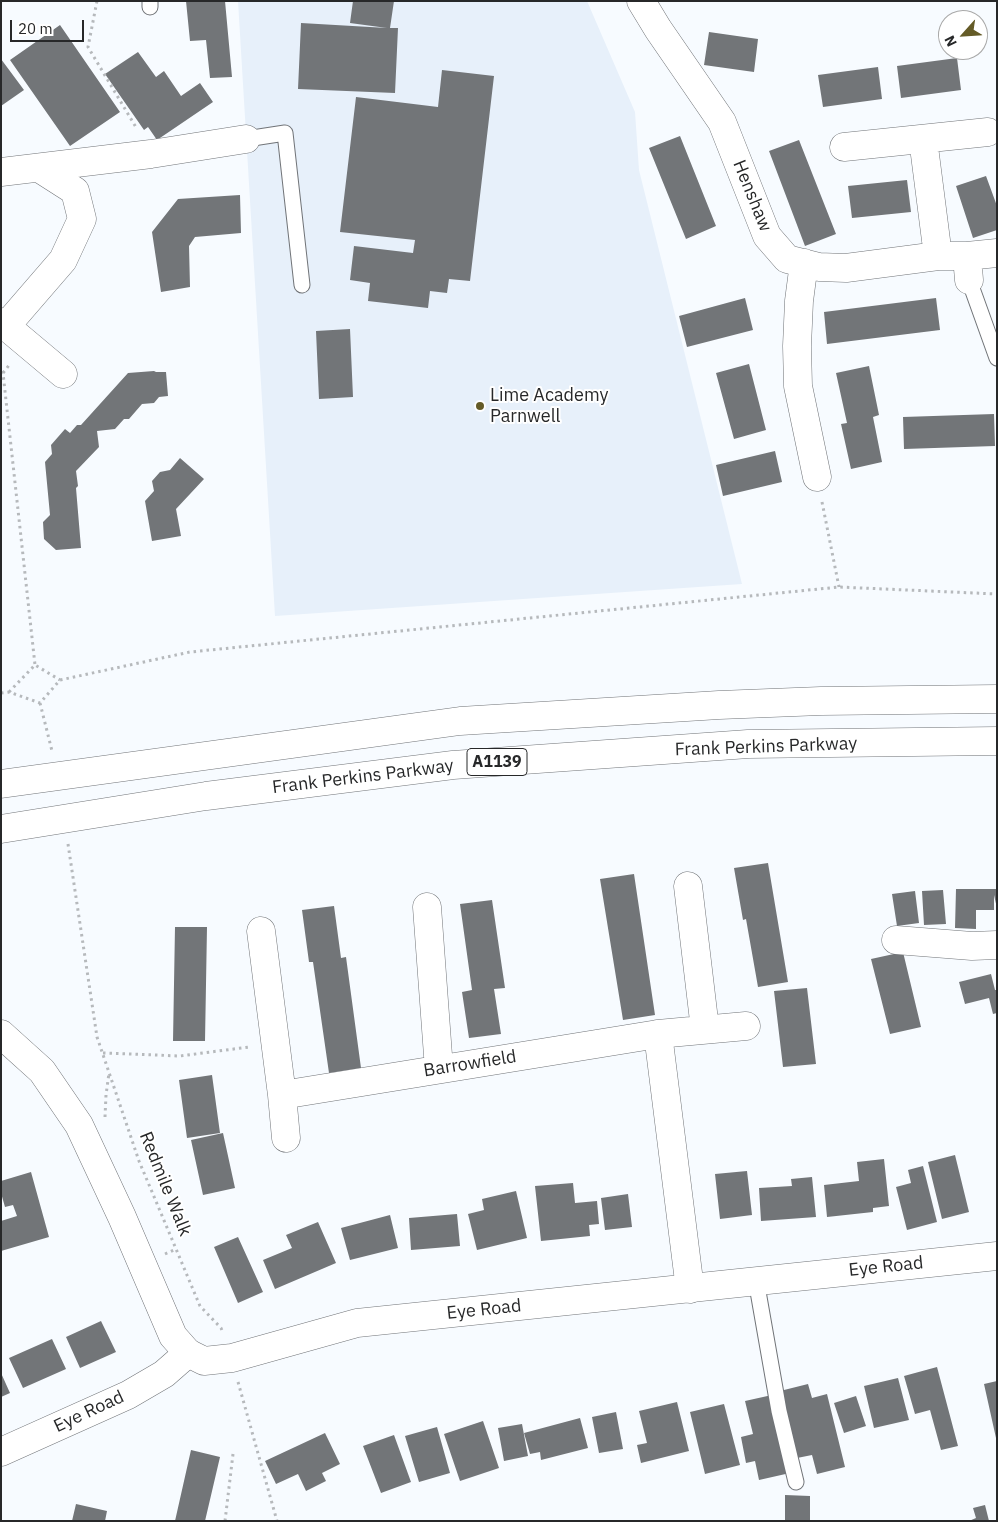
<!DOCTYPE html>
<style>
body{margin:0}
#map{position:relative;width:998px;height:1522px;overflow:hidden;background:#f7fbff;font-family:"IBM Plex Sans",sans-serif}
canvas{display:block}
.frame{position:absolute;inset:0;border:2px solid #272829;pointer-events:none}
.north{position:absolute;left:938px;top:10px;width:50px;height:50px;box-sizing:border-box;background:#fff;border:1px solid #a9a9a9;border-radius:50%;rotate:244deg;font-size:14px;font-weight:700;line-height:20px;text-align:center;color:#272829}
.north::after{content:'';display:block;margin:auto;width:18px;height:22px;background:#645b27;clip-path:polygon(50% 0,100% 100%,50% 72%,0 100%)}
.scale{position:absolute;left:10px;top:20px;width:74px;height:22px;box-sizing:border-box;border:2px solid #272829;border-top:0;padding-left:6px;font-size:15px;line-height:18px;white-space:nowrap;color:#272829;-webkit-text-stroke:4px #fff;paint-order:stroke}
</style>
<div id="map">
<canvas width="998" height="1522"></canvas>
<div class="frame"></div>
<div class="north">N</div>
<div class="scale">20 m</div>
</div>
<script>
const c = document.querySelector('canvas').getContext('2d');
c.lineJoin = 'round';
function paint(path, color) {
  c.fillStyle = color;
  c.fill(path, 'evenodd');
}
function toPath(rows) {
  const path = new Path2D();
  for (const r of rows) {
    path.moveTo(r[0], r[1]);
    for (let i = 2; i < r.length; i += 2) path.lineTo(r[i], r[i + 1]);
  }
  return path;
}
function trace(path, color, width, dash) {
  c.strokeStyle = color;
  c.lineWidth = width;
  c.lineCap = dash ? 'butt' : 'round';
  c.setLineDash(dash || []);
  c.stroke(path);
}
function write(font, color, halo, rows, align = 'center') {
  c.font = font + ' "IBM Plex Sans",sans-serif';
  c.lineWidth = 4;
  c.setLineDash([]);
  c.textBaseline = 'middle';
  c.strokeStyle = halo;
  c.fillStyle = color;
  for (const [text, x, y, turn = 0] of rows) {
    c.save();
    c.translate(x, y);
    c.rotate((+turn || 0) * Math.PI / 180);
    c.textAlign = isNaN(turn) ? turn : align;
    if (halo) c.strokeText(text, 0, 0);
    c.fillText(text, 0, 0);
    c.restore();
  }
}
const built = toPath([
 [238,1,587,1,635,112,639,170,742,584,275,616]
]);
const building = toPath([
 [186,1,225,1,232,77,210,78,206,40,190,41],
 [353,1,394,1,390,28,398,28,395,93,298,89,301,23,387,28,350,23],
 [60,25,120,112,70,146,10,60],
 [709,32,758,39,754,72,704,65],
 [138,52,156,77,164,71,181,96,200,83,213,102,157,140,148,127,144,130,105,74],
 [957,58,961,90,901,98,897,66],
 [1,59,24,90,1,106],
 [878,67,882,99,823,107,818,75],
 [442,70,494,76,470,281,449,279,447,293,430,291,428,308,368,301,370,283,350,280,354,246,413,253,415,240,340,232,356,97,438,107],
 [680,136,716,226,686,239,649,148],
 [799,140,836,234,805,246,769,151],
 [986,176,997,206,997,230,973,238,956,186],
 [907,180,911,212,852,218,848,186],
 [240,195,241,233,195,237,189,246,190,287,161,292,152,232,178,199],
 [745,298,753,330,687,347,679,316],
 [936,298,940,330,827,344,824,312],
 [350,329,353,397,319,399,316,331],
 [749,364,766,430,734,439,716,373],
 [869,366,879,415,873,417,882,462,851,469,841,424,847,423,836,373],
 [154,371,156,372,166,372,168,396,159,397,154,403,142,404,129,419,124,419,115,429,97,431,99,447,76,471,78,486,76,488,81,548,56,550,44,539,43,522,50,515,45,462,52,454,51,445,65,429,70,433,77,425,81,425,128,373],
 [994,414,995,446,904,449,903,417],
 [775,451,782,482,723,496,716,465],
 [180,458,204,479,176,509,181,536,152,541,145,501,154,491,152,481,160,472,170,470],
 [768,863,788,982,758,987,746,919,743,920,734,868],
 [634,874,655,1015,623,1020,600,879],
 [956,889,997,889,997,908,994,895,994,910,976,910,976,929,955,928],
 [943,890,946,924,924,925,922,891],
 [915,891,919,923,897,926,892,894],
 [492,900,505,988,494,989,501,1034,469,1038,462,992,472,990,460,904],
 [334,906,341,958,346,957,361,1068,329,1073,313,962,309,962,302,910],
 [175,927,207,927,205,1041,173,1041],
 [903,952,921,1027,890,1034,871,959],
 [991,974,995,990,997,990,997,1013,993,1014,989,998,965,1004,959,982],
 [807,988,816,1064,783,1067,774,991],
 [212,1075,220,1133,187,1138,179,1080],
 [223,1133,235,1188,203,1195,191,1140],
 [955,1155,969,1212,942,1219,928,1162],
 [884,1159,889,1206,873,1208,873,1212,827,1217,824,1185,859,1181,857,1162],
 [923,1166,937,1222,907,1230,896,1187,911,1183,908,1170],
 [747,1171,752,1215,720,1219,715,1174],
 [31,1172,49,1237,1,1251,1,1221,17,1216,13,1205,5,1207,1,1193,1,1181],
 [812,1177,816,1217,761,1221,759,1188,792,1186,791,1179],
 [573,1183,575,1203,597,1201,599,1224,589,1225,590,1236,541,1241,535,1186],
 [516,1191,527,1238,477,1250,468,1214,484,1210,482,1199],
 [628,1194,632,1227,605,1230,601,1198],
 [457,1214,460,1246,411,1250,409,1218],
 [390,1215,398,1248,350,1260,341,1228],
 [318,1222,336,1263,275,1289,263,1260,292,1248,286,1235],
 [238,1237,263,1292,238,1303,214,1247],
 [101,1321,116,1352,80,1368,66,1337],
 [52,1339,66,1369,23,1388,9,1358],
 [937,1367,958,1446,941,1450,930,1410,915,1414,904,1376],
 [1,1373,10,1393,1,1397],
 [898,1378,909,1420,874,1428,864,1386],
 [997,1381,997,1438,996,1438,984,1384],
 [808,1384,812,1398,827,1394,845,1467,817,1474,812,1455,797,1458,780,1391],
 [772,1395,790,1473,759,1480,755,1461,746,1463,741,1437,753,1434,745,1401],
 [856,1396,866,1426,844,1433,834,1403],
 [677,1402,689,1451,641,1463,637,1445,647,1443,639,1411],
 [724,1404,740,1465,705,1474,690,1412],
 [616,1412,623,1449,599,1453,592,1417],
 [580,1418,588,1448,541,1460,540,1452,530,1454,524,1433],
 [483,1421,499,1468,460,1481,444,1434],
 [522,1424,528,1456,504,1461,498,1428],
 [437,1427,450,1473,419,1482,405,1436],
 [325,1433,340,1464,322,1473,326,1481,306,1491,298,1474,276,1484,265,1461],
 [394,1435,411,1482,381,1493,363,1446],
 [191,1450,220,1457,205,1521,175,1521],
 [785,1495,810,1496,810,1521,785,1521],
 [76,1504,107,1511,105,1521,72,1521],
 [985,1505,989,1521,969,1521,976,1518,973,1508]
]);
const path = toPath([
 [97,1,88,47,137,129],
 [1,372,3,373,35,665],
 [3,373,10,364],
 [822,502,839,587],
 [9,692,35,665,60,680],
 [1,693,9,692,40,703,60,680,190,652,839,587,997,594],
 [40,703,52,751],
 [68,844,97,1037,139,1161,200,1306,221,1328,223,1333],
 [103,1053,180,1056,249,1047],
 [105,1117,106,1095,109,1073],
 [165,1254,176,1249],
 [238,1382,277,1521],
 [225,1521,233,1454]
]);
const lane = toPath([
 [150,7,150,1],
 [246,139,285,133,302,285],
 [969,280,997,358],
 [756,1280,779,1411,796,1482]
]);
const street = toPath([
 [641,1,658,29,722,122,767,236,787,259,819,267,846,268,938,256,967,256],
 [923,139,938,256],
 [844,147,988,132],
 [1,172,151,154,246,139],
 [804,263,799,301,797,346,798,386,817,477],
 [969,280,967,256,997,253],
 [1,322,63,374],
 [6,326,63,260,82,219,75,191,39,168],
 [688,886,705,1029],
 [427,907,439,1069],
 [261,931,282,1095,286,1138],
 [896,940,972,946,997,945],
 [658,1034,690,1289],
 [282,1095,658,1034,746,1026]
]);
const secondary = toPath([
 [1,1452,128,1395,164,1374,188,1353,204,1361,232,1358,357,1323,997,1256]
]);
const highway = toPath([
 [1,784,460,721,719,705,821,701,997,699],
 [1,829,206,796,453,765,748,744,997,741],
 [1,1034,42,1071,79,1125,122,1217,173,1336,188,1353]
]);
const markers = [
 [480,406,5,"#645b27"]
];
const shields = [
 [497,762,60]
];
const shieldNames = [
 ["A1139",497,762]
];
const streetNames = [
 ["Henshaw",752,196,68],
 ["Frank Perkins Parkway",766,747,-2],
 ["Frank Perkins Parkway",363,777,-7],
 ["Barrowfield",470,1064,-9],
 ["Redmile Walk",165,1184,68],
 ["Eye Road",886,1267,-6],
 ["Eye Road",484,1310,-6],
 ["Eye Road",89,1412,-25]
];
const poiNames = [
 ["Lime Academy",490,396],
 ["Parnwell",490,417]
];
paint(built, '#e7f0fa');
paint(building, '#727578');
trace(lane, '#717478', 17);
trace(street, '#717478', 29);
trace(secondary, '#717478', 29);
trace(highway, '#717478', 29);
trace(path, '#b6b9bc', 3, [2.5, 4]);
trace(lane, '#fff', 15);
trace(street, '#fff', 28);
trace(secondary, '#fff', 28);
trace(highway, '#fff', 28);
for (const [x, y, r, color] of markers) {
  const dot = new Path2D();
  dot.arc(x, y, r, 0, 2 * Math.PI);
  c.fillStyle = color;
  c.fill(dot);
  trace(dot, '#fff', 2);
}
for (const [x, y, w] of shields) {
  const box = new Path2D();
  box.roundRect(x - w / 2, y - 13.5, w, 27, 4);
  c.fillStyle = '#fff';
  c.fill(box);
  trace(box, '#272829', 1);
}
write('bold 16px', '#272829', null, shieldNames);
write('18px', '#272829', '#fff', streetNames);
write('18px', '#272829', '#fff', poiNames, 'left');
</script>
